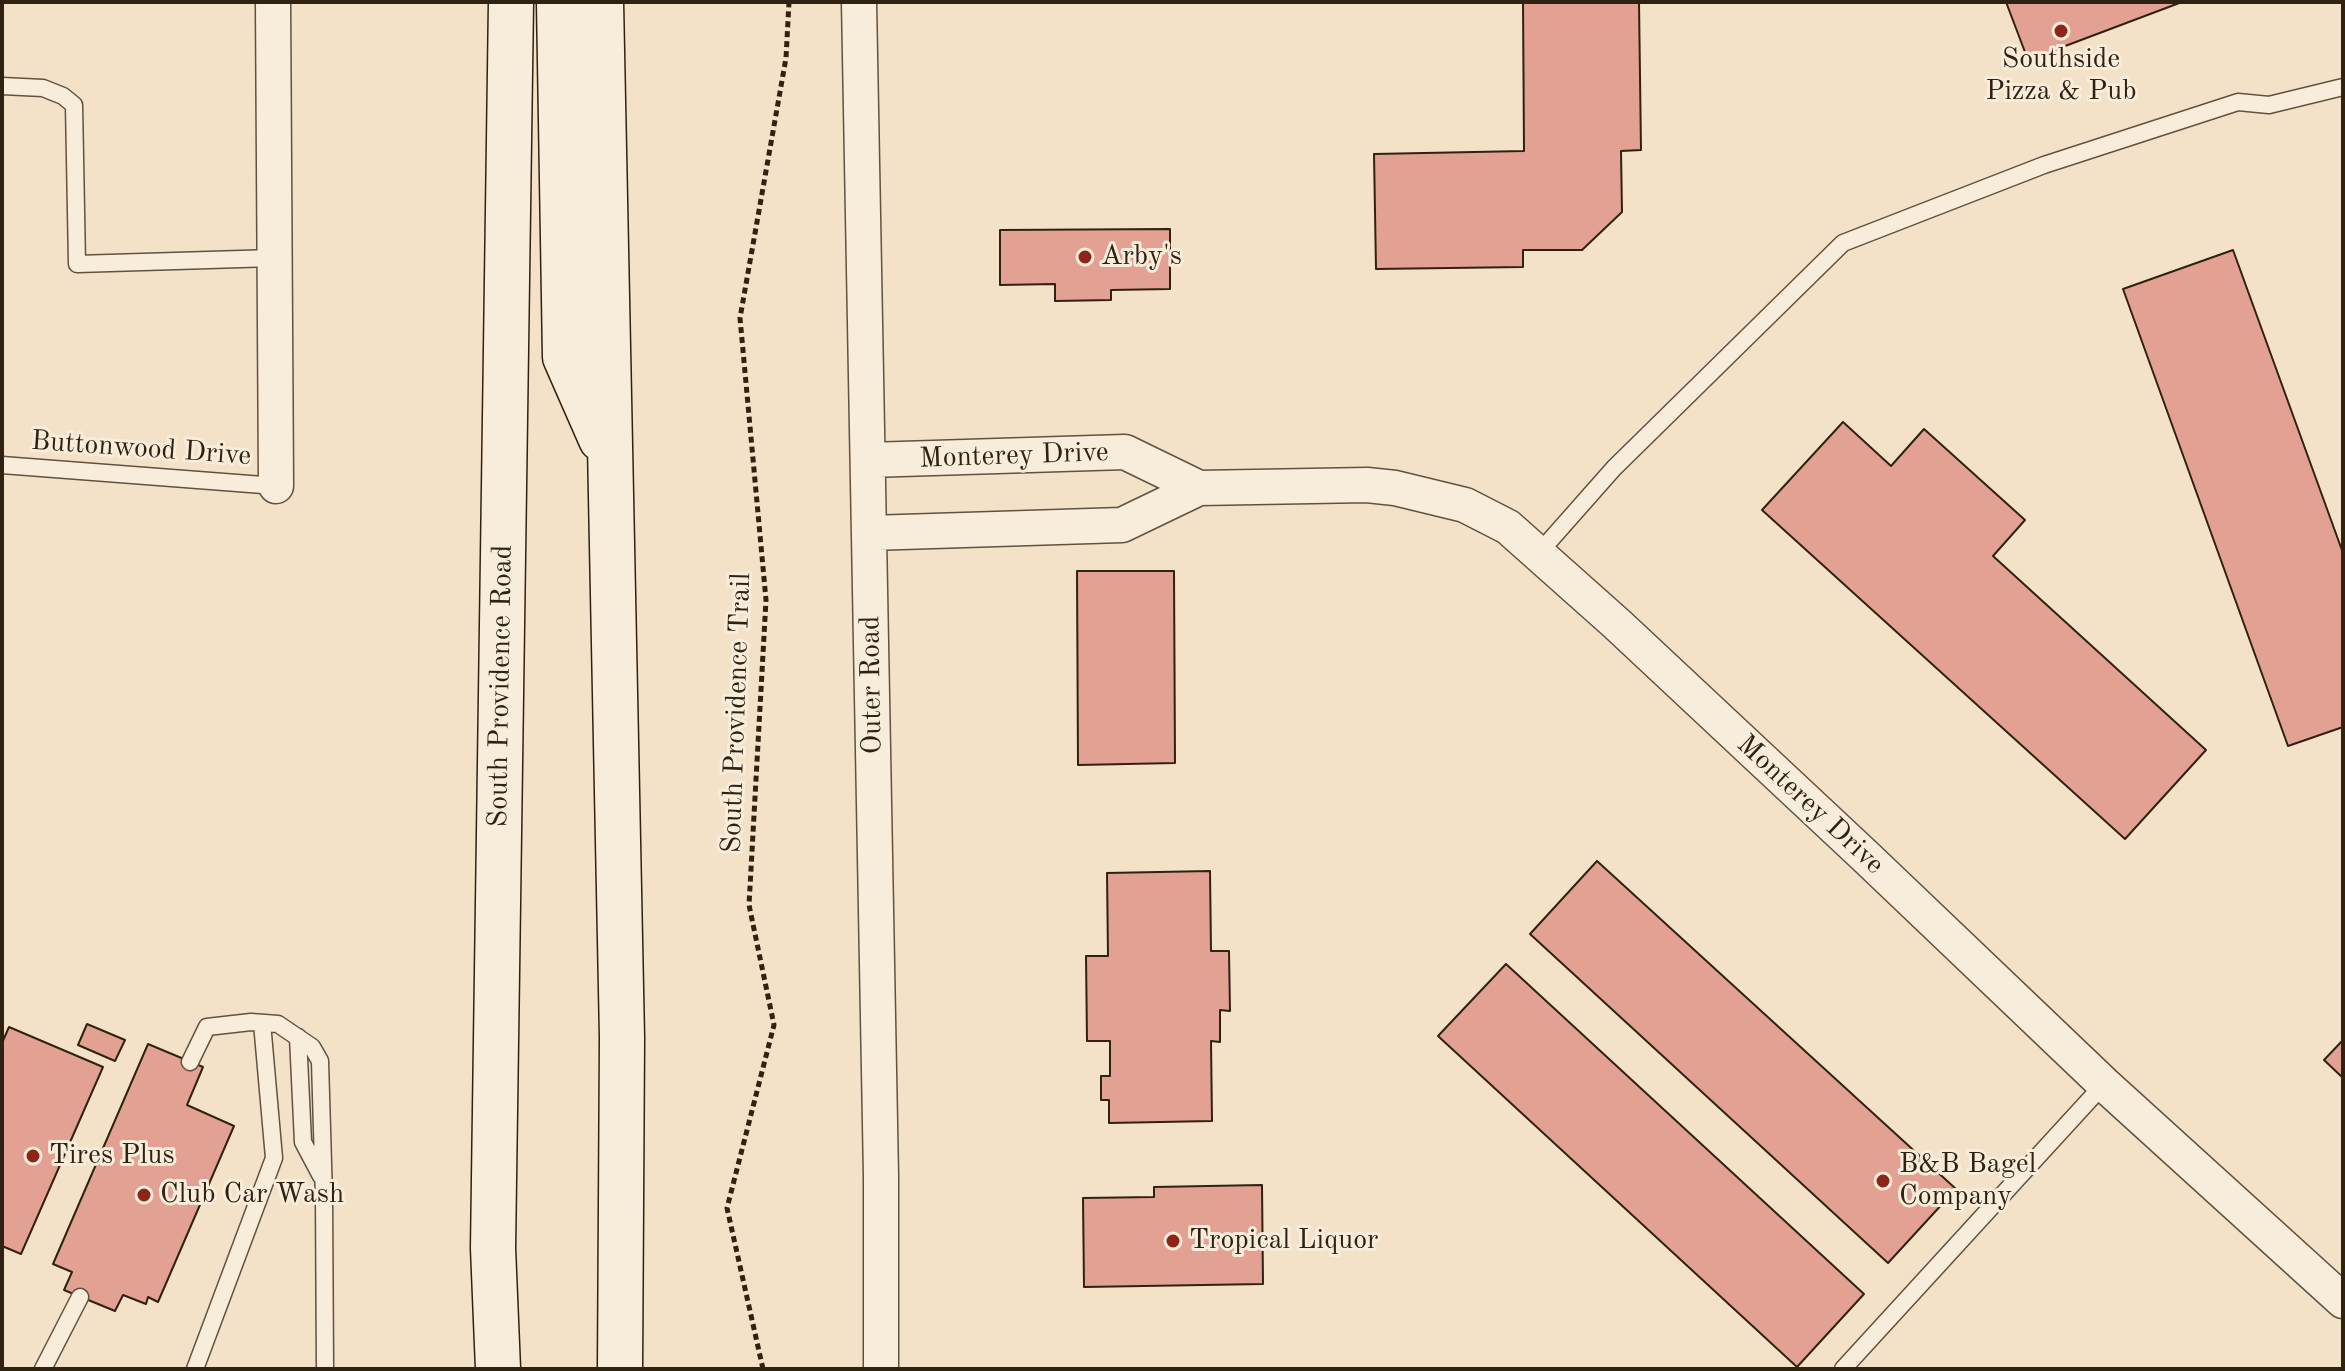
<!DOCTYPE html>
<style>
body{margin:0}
#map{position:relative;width:2345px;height:1371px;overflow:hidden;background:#f4e2c8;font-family:"Old Standard TT",serif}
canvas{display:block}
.frame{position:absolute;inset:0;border:4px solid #2f2211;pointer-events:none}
</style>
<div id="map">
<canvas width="2345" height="1371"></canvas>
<div class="frame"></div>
</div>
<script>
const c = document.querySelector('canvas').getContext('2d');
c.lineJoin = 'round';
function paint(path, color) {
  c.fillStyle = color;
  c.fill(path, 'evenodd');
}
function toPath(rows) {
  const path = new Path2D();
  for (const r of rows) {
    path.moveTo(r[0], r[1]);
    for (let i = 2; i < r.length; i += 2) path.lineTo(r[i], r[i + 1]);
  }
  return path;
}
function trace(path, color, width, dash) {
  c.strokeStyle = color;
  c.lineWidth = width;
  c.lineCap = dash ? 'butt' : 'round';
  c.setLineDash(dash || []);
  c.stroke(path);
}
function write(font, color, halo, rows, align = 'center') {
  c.font = font + ' "Old Standard TT",serif';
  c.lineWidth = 6;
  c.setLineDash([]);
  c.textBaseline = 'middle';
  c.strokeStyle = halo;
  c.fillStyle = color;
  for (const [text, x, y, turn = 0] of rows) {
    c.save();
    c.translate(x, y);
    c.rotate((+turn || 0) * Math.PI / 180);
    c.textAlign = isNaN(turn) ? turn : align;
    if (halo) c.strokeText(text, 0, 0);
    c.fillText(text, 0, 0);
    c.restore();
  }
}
const building = toPath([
 [1523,2,1639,2,1641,150,1621,151,1622,212,1582,250,1523,250,1523,267,1376,269,1374,154,1524,151,1523,2],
 [2006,2,2182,2,2028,60,2006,2],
 [1170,229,1170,289,1111,290,1111,300,1055,301,1055,284,1000,285,1000,230,1170,229],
 [2233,250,2343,553,2343,727,2288,746,2123,289,2233,250],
 [1843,422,1891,466,1924,429,2025,520,1993,556,2206,750,2125,839,1762,510,1843,422],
 [1077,571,1174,571,1175,763,1078,765,1077,571],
 [1597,861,1956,1189,1888,1263,1530,934,1597,861],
 [1210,871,1211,951,1229,951,1230,1011,1220,1010,1220,1042,1211,1041,1212,1121,1109,1123,1109,1100,1101,1100,1101,1076,1110,1076,1110,1041,1087,1041,1086,956,1108,956,1107,873,1210,871],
 [1506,964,1864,1294,1797,1367,1438,1036,1506,964],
 [87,1024,125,1040,115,1061,78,1045,87,1024],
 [9,1027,103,1067,21,1254,2,1246,2,1043,9,1027],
 [2343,1040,2343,1078,2324,1060,2343,1040],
 [148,1044,203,1067,187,1105,234,1126,158,1302,148,1297,146,1304,123,1295,115,1311,64,1290,72,1272,53,1264,148,1044],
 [1262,1185,1263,1284,1084,1287,1083,1198,1154,1197,1154,1187,1262,1185]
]);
const path = toPath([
 [763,1369,727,1208,774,1025,749,905,766,600,740,318,786,58,789,2]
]);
const lane = toPath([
 [2,86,43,88,63,96,74,105,77,264,274,258],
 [2,465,276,486],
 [1538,554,1614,468,1843,243,2044,165,2238,102,2269,105,2343,87],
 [298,1037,303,1142,321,1176],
 [190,1062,207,1027,251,1022,278,1024,312,1047,320,1061,324,1198,325,1369],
 [43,1369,80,1297],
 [195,1369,274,1158,262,1023],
 [1843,1369,2104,1084]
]);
const street = toPath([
 [273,2,276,486],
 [859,2,881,1177,881,1369],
 [869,460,1125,452,1199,488],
 [870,533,1122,525,1199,488,1367,485,1395,488,1465,505,1508,527,1617,624,1865,856,2104,1084,2343,1301]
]);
const secondary = toPath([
 [559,2,565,357,601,439],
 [601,2,622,1038,620,1369],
 [498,1369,493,1248,511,2]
]);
const markers = [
 [2061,31,8,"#8f2418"],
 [1085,257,8,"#8f2418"],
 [33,1156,8,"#8f2418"],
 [1883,1181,8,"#8f2418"],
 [144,1195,8,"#8f2418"],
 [1173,1241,8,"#8f2418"]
];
const poiNames = [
 ["Southside",2061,60,"center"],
 ["Pizza & Pub",2061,92,"center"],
 ["Arby's",1101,257],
 ["Tires Plus",49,1156],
 ["B&B Bagel",1899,1165],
 ["Company",1899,1197],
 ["Club Car Wash",160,1195],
 ["Tropical Liquor",1189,1241]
];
const streetNames = [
 ["Buttonwood Drive",141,449,4],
 ["Monterey Drive",1014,456,-2],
 ["Outer Road",872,685,-91],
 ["South Providence Road",501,686,-89],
 ["South Providence Trail",737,713,-88],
 ["Monterey Drive",1810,805,43]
];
paint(building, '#e3a193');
trace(building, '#2f2211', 2);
trace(lane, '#60523f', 19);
trace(street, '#60523f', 37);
trace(secondary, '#2f2211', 47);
trace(path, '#2f2211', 5, [6, 4]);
trace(lane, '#f8ecdb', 16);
trace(street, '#f8ecdb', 34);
trace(secondary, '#f8ecdb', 44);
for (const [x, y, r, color] of markers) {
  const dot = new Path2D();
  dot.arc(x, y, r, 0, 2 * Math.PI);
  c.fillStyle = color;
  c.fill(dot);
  trace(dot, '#f8ecdb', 3);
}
write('28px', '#2f2211', '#f8ecdb', poiNames, 'left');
write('28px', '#2f2211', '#f8ecdb', streetNames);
</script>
